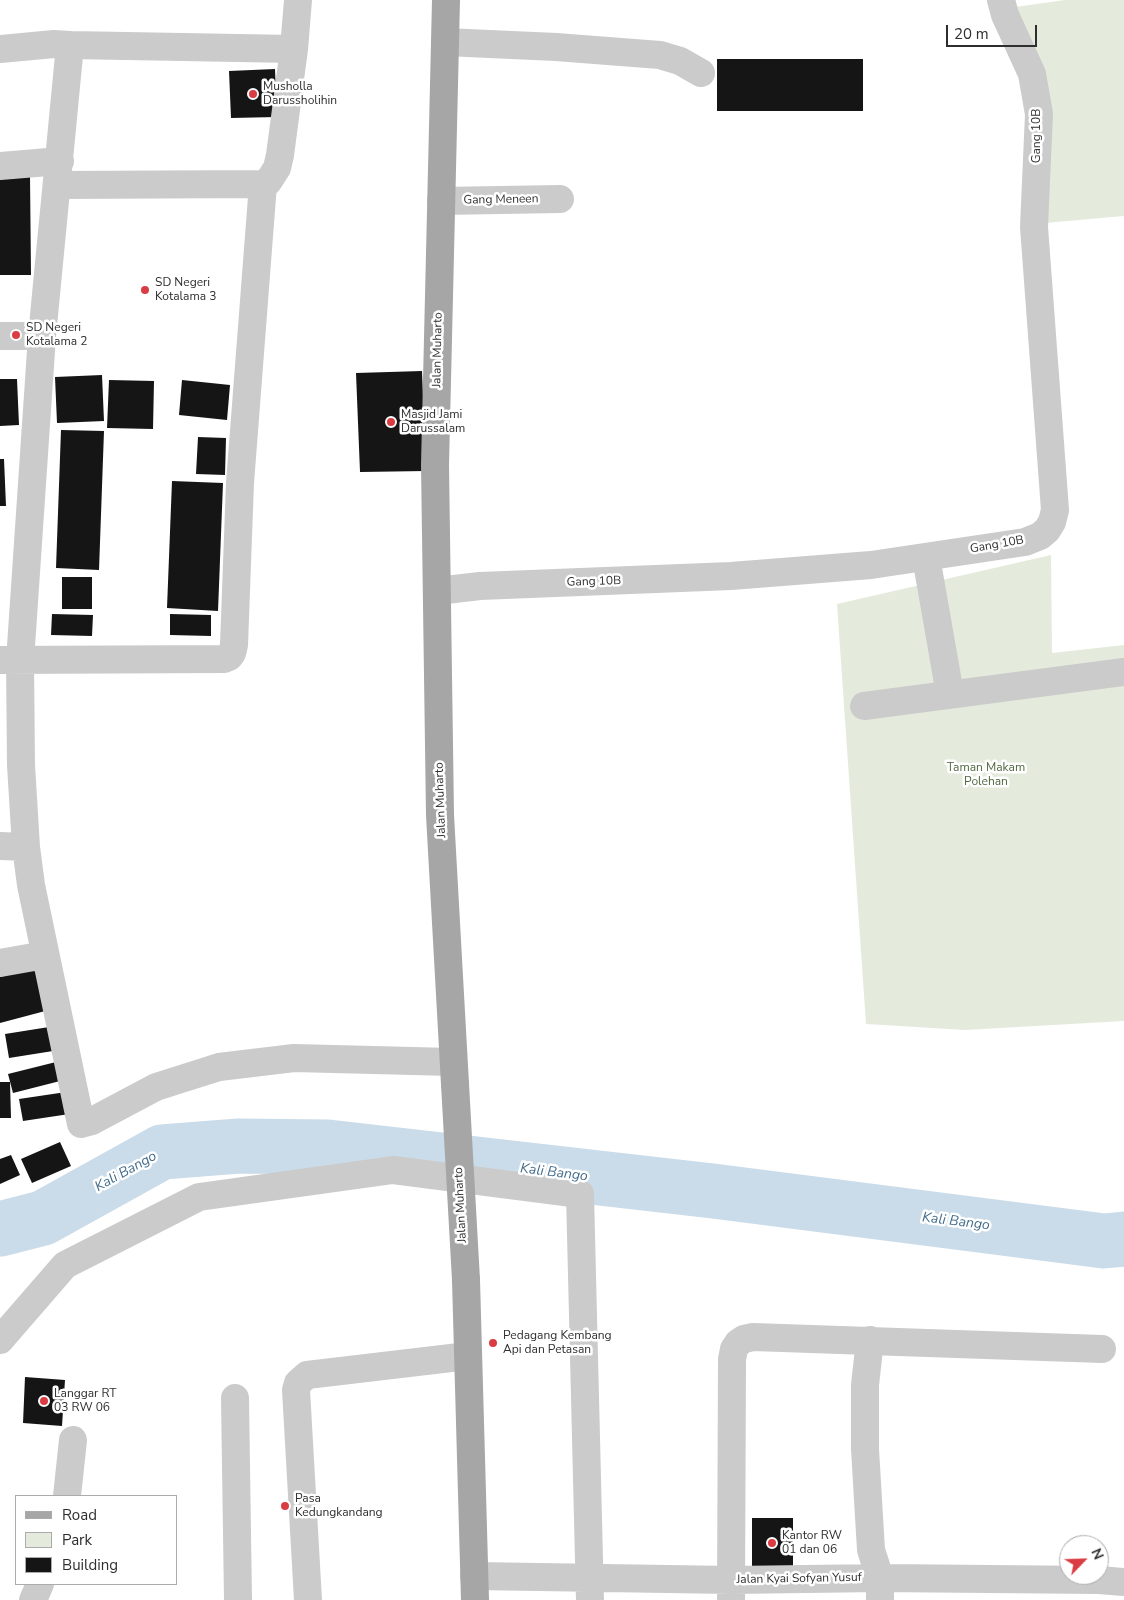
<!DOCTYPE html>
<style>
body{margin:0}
#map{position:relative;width:1124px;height:1600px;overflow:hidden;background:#fff;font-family:"Nunito Sans",sans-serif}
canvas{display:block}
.legend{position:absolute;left:15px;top:1495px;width:162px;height:90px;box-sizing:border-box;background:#fff;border:1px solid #ababab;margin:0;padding:6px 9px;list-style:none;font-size:15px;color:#2e2e2e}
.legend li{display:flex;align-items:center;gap:10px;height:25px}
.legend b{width:25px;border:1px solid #ababab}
.north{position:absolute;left:1059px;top:1535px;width:50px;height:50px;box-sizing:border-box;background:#fff;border:1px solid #ababab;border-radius:50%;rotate:66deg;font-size:14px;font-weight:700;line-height:20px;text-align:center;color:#2e2e2e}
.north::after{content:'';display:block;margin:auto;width:18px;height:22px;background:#d93d43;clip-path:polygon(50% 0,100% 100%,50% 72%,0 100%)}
.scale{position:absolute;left:946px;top:25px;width:91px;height:22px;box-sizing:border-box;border:2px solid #2e2e2e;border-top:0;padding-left:6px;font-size:15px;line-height:18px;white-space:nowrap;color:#2e2e2e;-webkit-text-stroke:4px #fff;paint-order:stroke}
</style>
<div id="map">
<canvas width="1124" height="1600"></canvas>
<ul class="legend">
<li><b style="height:6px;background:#a6a6a6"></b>Road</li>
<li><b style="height:14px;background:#e4ebdd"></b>Park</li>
<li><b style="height:14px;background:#151515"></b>Building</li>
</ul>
<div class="north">N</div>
<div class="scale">20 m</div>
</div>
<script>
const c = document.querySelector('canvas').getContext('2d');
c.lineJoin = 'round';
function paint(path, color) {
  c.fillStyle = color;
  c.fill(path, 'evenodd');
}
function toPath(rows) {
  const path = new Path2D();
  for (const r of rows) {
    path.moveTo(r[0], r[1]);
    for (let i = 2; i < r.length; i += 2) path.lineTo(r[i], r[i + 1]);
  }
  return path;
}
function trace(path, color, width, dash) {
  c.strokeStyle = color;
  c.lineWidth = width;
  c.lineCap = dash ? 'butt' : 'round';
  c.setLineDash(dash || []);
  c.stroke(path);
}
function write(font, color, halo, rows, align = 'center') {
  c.font = font + ' "Nunito Sans",sans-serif';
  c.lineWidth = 5;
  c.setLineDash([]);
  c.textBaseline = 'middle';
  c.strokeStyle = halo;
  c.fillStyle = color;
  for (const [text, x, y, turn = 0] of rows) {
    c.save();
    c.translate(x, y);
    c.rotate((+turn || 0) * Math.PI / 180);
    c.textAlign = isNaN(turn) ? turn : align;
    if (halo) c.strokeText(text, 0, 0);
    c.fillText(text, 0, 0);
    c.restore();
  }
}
const green = toPath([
 [1065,0,1124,0,1124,216,1045,223,1052,130,1044,81,1015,7],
 [1051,555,1052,653,1124,645,1124,1021,965,1030,866,1024,837,604]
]);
const river = toPath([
 [0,1229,43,1218,162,1152,239,1146,328,1147,713,1191,1104,1241,1124,1239]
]);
const building = toPath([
 [717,59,863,59,863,111,717,111],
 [275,69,277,117,231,118,229,71],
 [0,176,30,176,31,275,0,275],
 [422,371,426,471,360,472,356,373],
 [102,375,104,421,57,423,55,377],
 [0,379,17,379,19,425,0,426],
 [109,380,154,381,153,429,107,428],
 [182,380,230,385,227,420,179,415],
 [61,430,104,431,99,570,56,568],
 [198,437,226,438,225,475,196,474],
 [0,459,4,459,6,506,0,506],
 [172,481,223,483,218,611,167,608],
 [62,577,92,577,92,609,62,609],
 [52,614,93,615,92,636,51,635],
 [170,614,211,615,211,636,170,635],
 [38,967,49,1010,0,1023,0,977],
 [49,1027,53,1051,9,1058,5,1034],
 [64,1060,68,1079,13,1093,8,1074],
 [0,1082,10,1082,11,1118,0,1118],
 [73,1091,76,1113,23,1121,19,1099],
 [60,1142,71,1166,32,1183,21,1159],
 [11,1155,20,1175,0,1184,0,1159],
 [25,1377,65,1380,62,1426,23,1423],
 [752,1518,793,1518,793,1569,752,1568]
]);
const minor = toPath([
 [445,42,556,47,660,55,680,61,701,73],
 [0,49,54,44,70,45],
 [294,49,70,45,42,336,20,661,21,765,26,847,31,885,81,1124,92,1121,156,1087,219,1067,294,1058,452,1062],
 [0,166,60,161],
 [58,185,263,184,268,182,277,168,280,155,294,49,298,0],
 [441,201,560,199],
 [0,336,42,336],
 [926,557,950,694],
 [437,591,480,586,731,576,871,565,1025,542,1040,536,1047,530,1052,522,1055,510,1034,227,1039,114,1032,74,1005,15,1001,0],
 [0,660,224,659,229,657,232,653,234,645,240,483,263,184],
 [864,706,1124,672],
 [0,846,26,847],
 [0,963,45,955],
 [0,1340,65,1265,199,1197,393,1170,580,1194,590,1600],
 [870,1340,865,1385,865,1449,871,1550,880,1578,880,1600],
 [235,1398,238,1600],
 [67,1496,73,1440],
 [474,1576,732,1580,880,1578,1099,1580,1124,1582],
 [33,1600,40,1584],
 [308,1600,296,1390,298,1383,307,1375,468,1356],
 [731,1600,732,1359,734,1349,738,1343,744,1339,753,1337,1102,1349]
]);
const major = toPath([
 [446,0,435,465,440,815,455,1084],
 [466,1280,475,1600]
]);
const majorBridge = toPath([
 [455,1084,466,1280]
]);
const markers = [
 [253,94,5,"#d93d43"],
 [145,290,5,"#d93d43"],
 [16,335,5,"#d93d43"],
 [391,422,5,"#d93d43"],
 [493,1343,5,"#d93d43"],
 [44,1401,5,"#d93d43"],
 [285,1506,5,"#d93d43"],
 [772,1543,5,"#d93d43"]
];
const poiNames = [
 ["Musholla",263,87],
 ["Darussholihin",263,101],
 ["SD Negeri",155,283],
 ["Kotalama 3",155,297],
 ["SD Negeri",26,328],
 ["Kotalama 2",26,342],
 ["Masjid Jami",401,415],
 ["Darussalam",401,429],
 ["Pedagang Kembang",503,1336],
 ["Api dan Petasan",503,1350],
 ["Langgar RT",54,1394],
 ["03 RW 06",54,1408],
 ["Pasa",295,1499],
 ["Kedungkandang",295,1513],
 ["Kantor RW",782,1536],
 ["01 dan 06",782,1550]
];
const streetNames = [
 ["Gang 10B",1037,136,-90],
 ["Gang Meneen",501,200,-1],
 ["Jalan Muharto",438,350,-89],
 ["Gang 10B",997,545,-10],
 ["Gang 10B",594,582,-2],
 ["Jalan Muharto",441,800,-92],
 ["Jalan Muharto",461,1205,-93],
 ["Jalan Kyai Sofyan Yusuf",799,1579,-1]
];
const parkNames = [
 ["Taman Makam",986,768],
 ["Polehan",986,782]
];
const waterNames = [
 ["Kali Bango",126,1172,-29],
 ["Kali Bango",554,1173,7],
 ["Kali Bango",956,1222,7]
];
paint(green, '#e4ebdd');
trace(river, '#cadce9', 55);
paint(building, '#151515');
trace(minor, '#cbcbcb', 28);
trace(major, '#a6a6a6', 28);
trace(majorBridge, '#a6a6a6', 28);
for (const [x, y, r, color] of markers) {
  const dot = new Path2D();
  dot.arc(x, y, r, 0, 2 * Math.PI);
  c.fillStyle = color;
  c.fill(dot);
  trace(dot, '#fff', 2);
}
write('12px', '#2e2e2e', '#fff', poiNames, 'left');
write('12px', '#2e2e2e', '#fff', streetNames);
write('12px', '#50673f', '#fff', parkNames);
write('italic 14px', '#426c8b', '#fff', waterNames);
</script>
